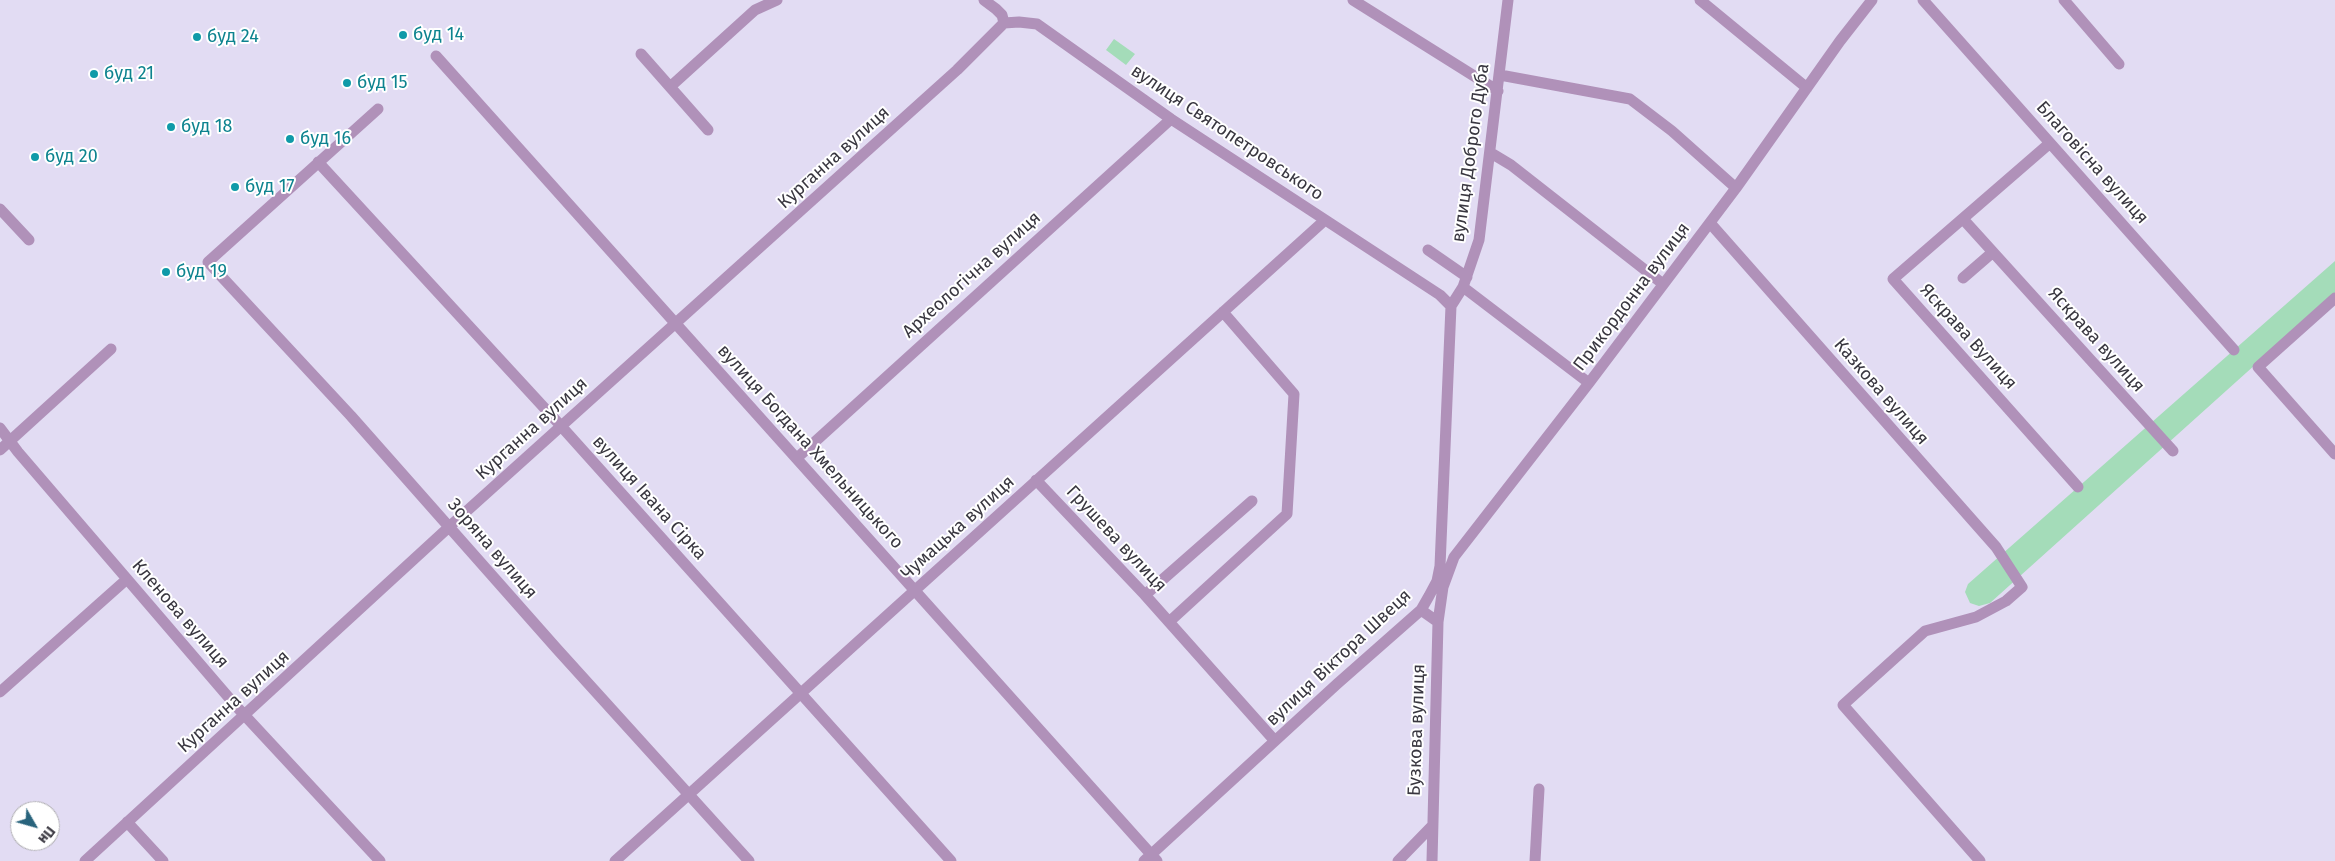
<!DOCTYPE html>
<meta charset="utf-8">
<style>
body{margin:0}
#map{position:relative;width:2335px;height:861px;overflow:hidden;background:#e2dcf3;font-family:"Fira Sans",sans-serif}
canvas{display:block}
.north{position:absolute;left:10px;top:801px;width:50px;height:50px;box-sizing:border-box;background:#fff;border:1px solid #b0afb3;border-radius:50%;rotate:128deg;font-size:14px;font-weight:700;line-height:20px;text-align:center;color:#393740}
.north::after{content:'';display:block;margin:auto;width:18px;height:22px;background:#28637c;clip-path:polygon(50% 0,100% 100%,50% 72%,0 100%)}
</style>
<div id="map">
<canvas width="2335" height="861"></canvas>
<div class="north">Пн</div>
</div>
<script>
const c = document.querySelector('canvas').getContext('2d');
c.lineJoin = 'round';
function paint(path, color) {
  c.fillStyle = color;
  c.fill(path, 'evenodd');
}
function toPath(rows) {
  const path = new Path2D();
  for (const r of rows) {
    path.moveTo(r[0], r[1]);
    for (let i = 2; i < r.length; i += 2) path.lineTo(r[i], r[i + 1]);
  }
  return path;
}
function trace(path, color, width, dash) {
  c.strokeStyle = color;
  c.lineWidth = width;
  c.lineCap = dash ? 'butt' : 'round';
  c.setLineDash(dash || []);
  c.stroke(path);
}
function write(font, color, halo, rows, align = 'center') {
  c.font = font + ' "Fira Sans",sans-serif';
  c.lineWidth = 4;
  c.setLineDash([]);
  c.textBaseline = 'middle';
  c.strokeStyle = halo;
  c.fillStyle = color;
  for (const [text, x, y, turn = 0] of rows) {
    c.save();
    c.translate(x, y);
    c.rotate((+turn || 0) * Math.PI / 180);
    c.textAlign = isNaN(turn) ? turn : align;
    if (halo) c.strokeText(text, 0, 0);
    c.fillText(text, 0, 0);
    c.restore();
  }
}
const green = toPath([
 [1114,39,1135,54,1126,65,1106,50],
 [2335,261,2335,293,1990,603,1979,606,1970,603,1965,592,1968,584]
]);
const minor = toPath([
 [984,0,996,9,1002,15,1004,23,1019,22,1037,24,1171,119,1440,295,1451,306],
 [1353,0,1498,91],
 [1700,0,1807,88],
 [1923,0,2234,350],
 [2064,0,2119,64],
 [641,54,708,130],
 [436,56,1157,861],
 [1500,75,1630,99,1672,131,1736,188],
 [670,87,755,10,777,0],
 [378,109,208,262,351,416,557,649,749,861],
 [2050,143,1893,279,2078,487],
 [1491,153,1511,165,1663,284],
 [318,162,561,426,951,861],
 [0,209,29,240],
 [1963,219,2173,451],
 [1710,223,1996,547,2022,587,2006,601,1976,617,1925,631,1843,705,1980,861],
 [1428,250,1467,277],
 [1963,278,1993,252],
 [1463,287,1589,383],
 [2335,298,2258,367,2335,454],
 [1451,306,1463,287,1479,240,1508,0],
 [0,428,18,452,236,706,380,861],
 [0,450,111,349],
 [797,458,1171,119],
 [1036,480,1145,595,1275,741],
 [1145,595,1252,501],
 [1421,610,1438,622,1432,861],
 [1169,622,1287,514,1294,394,1223,312],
 [1438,622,1443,587,1454,557,1589,383,1736,188,1840,41,1872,0],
 [0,692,127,579],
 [127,822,163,861],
 [85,861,449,527,957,70,1004,23],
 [615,861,1325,220],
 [1144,861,1337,684,1421,610,1429,596,1437,581,1440,566,1451,306],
 [1398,861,1432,826],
 [1535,861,1539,789]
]);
const markers = [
 [403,35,5,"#0f9aa8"],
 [197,37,5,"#0f9aa8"],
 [94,74,5,"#0f9aa8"],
 [347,83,5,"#0f9aa8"],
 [171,127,5,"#0f9aa8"],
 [290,139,5,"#0f9aa8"],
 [35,157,5,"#0f9aa8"],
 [235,187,5,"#0f9aa8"],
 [166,272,5,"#0f9aa8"]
];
const cultureNames = [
 ["буд 14",413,35],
 ["буд 24",207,37],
 ["буд 21",104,74],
 ["буд 15",357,83],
 ["буд 18",181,127],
 ["буд 16",300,139],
 ["буд 20",45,157],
 ["буд 17",245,187],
 ["буд 19",176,272]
];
const streetNames = [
 ["вулиця Святопетровського",1227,133,34],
 ["вулиця Доброго Дуба",1471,153,-82],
 ["Курганна вулиця",834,158,-42],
 ["Благовісна вулиця",2092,163,48],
 ["Археологічна вулиця",972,275,-42],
 ["Прикордонна вулиця",1632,297,-53],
 ["Яскрава Вулиця",1968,337,48],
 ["Яскрава вулиця",2096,340,48],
 ["Казкова вулиця",1881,392,49],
 ["Курганна вулиця",532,429,-42],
 ["вулиця Богдана Хмельницького",810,447,48],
 ["вулиця Івана Сірка",649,498,48],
 ["Чумацька вулиця",958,528,-42],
 ["Грушева вулиця",1116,539,47],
 ["Зоряна вулиця",492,549,49],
 ["Кленова вулиця",180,614,49],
 ["вулиця Віктора Швеця",1339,658,-43],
 ["Курганна вулиця",234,702,-42],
 ["Бузкова вулиця",1417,730,-88]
];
paint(green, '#a4dcb9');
trace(minor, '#b091b9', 11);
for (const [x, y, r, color] of markers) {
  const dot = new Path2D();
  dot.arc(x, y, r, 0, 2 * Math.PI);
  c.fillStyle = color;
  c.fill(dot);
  trace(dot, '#fff', 2);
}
write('18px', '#0d838f', '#fff', cultureNames, 'left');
write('18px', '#393740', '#fff', streetNames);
</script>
